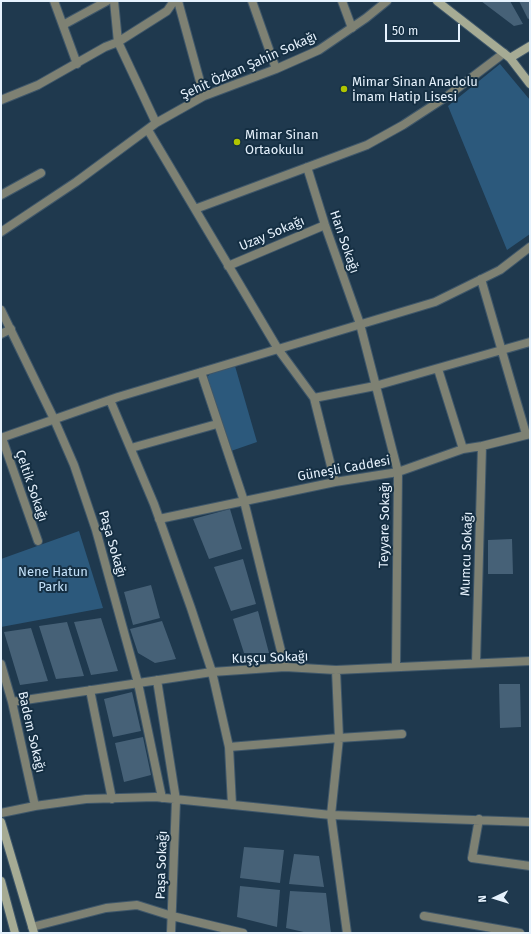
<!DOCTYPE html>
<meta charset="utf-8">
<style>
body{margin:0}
#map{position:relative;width:531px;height:934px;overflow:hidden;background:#1f394e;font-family:"Fira Sans",sans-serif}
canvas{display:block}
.frame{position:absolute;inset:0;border:2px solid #e6f2fd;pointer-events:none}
.north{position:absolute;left:475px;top:878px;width:40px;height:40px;-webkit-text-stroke:3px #152f43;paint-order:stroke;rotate:266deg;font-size:11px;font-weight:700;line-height:16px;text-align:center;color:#e6f2fd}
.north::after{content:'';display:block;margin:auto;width:14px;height:18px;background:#e6f2fd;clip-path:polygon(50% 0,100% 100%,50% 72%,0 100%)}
.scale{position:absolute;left:385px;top:24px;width:75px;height:18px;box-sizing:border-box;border:2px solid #e6f2fd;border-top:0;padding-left:5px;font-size:12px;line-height:14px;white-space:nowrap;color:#e6f2fd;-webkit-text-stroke:3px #152f43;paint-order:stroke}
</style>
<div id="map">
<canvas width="531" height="934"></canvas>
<div class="frame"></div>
<div class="north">N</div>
<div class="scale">50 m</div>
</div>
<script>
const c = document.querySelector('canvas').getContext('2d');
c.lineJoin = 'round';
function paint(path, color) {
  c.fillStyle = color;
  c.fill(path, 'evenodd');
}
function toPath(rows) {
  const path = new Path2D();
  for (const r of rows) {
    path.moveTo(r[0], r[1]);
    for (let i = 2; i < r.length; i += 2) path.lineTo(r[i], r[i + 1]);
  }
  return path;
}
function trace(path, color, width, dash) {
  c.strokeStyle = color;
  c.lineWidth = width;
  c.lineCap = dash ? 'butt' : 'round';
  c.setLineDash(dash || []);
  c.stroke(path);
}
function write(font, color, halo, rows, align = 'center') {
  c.font = font + ' "Fira Sans",sans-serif';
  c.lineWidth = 4;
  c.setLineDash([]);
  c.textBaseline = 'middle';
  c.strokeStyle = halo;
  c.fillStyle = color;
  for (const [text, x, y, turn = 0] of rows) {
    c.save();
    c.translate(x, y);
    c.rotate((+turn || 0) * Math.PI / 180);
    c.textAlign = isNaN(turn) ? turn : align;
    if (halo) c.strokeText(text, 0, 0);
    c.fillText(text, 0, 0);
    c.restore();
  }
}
const green = toPath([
 [500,64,530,100,530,234,507,250,448,106],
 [235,366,257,442,231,451,207,377,210,374],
 [79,531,103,608,1,627,1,559]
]);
const building = toPath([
 [481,1,510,1,523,24,514,26],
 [519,1,530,1,530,18,528,19],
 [230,509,242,549,209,559,193,519],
 [512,539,513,574,488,574,488,540],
 [243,559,256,604,231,611,214,567],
 [151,585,160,618,133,625,124,592],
 [258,611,269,653,244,653,233,619],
 [101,618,118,671,91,675,74,622],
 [162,621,176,659,155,663,138,653,130,629],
 [67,622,84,676,56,679,39,626],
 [31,628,48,681,20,685,4,632],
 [499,684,520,684,521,727,500,728],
 [132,692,141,731,113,737,104,699],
 [143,737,151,775,124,782,115,743],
 [244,847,284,850,280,883,240,878],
 [294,854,319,856,324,887,289,884],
 [240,886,280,890,277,927,237,917],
 [290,891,326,893,331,933,308,933,286,928]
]);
const street = toPath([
 [54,1,77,64],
 [114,1,118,42,167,11,174,1],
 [178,1,204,96],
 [252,1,276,69],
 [342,1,352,28],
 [63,25,107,1],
 [1,100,38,85,105,47,118,42,156,123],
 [148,130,278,349,314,398,335,482],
 [307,167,325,225,360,324,398,472,396,667],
 [1,195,41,173],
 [195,209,367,145,403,125,446,97,504,53],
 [1,232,76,182,156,123,204,96,276,69,319,50,366,18,387,1],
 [228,266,325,225],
 [481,279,526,434],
 [1,310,54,419,74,465,96,530,138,683,162,798],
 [1,334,11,329],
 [438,369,463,449],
 [201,372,244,501,285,667],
 [314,398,375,386,530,342],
 [110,400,154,504,191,608,212,672,229,747,232,805],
 [1,438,118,397,435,302,500,270,530,247],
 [2,438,38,541],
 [131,448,217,424],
 [159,519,335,482,398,472,463,449,482,446,530,434],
 [476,663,482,446],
 [1,664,12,702,35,806],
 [336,670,339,738,331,815,347,933],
 [157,680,176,800,171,933],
 [90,690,112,799],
 [12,702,212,672,285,667,336,670,530,661],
 [229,747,339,738,402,734],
 [1,813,35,806,86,799,155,797,331,815,530,822],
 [479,819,472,858,530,866],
 [424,916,520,933],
 [32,927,106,908,137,905,172,916,243,933]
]);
const secondary = toPath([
 [437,1,510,58,530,84],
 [510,58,530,46],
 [1,822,34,933],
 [1,881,15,933]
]);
const markers = [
 [344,89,4,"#b0c500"],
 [237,142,4,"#b0c500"]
];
const streetNames = [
 ["Şehit Özkan Şahin Sokağı",249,66,-24],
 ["Uzay Sokağı",272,234,-23],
 ["Han Sokağı",344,242,71],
 ["Güneşli Caddesi",344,469,-10],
 ["Çeltik Sokağı",31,486,71],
 ["Teyyare Sokağı",385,525,-89],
 ["Paşa Sokağı",112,544,74],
 ["Mumcu Sokağı",467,554,-88],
 ["Kuşçu Sokağı",270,658,-2],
 ["Badem Sokağı",31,732,77],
 ["Paşa Sokağı",162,865,-88]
];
const poiNames = [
 ["Mimar Sinan Anadolu",352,82],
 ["İmam Hatip Lisesi",352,97],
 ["Mimar Sinan",245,135],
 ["Ortaokulu",245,150]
];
const parkNames = [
 ["Nene Hatun",53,572],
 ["Parkı",53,587]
];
paint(green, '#2c597c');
paint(building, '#466177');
trace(street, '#3f576a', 10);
trace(secondary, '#3f576a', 10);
trace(street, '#7e8173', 8);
trace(secondary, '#a6ab94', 8);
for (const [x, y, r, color] of markers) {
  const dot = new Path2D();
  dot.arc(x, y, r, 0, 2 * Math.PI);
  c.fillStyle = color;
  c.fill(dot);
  trace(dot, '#152f43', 1.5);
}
write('13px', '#e6f2fd', '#152f43', streetNames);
write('13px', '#e6f2fd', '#152f43', poiNames, 'left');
write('13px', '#c3e1f9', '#152f43', parkNames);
</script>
